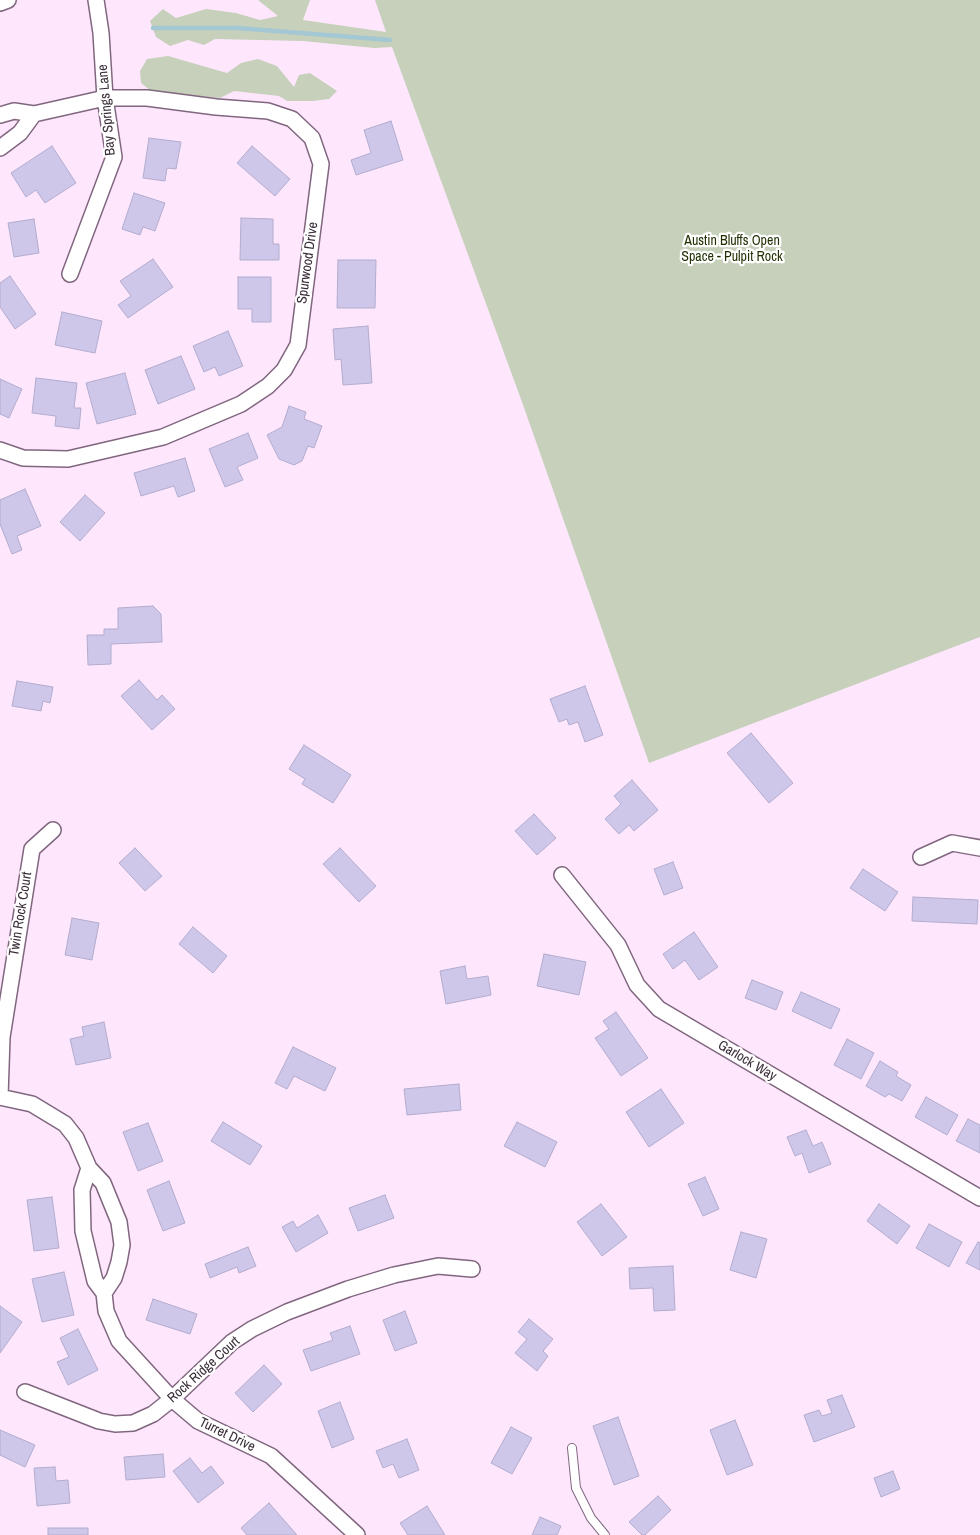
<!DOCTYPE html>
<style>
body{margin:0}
canvas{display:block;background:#fee7fd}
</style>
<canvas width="980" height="1535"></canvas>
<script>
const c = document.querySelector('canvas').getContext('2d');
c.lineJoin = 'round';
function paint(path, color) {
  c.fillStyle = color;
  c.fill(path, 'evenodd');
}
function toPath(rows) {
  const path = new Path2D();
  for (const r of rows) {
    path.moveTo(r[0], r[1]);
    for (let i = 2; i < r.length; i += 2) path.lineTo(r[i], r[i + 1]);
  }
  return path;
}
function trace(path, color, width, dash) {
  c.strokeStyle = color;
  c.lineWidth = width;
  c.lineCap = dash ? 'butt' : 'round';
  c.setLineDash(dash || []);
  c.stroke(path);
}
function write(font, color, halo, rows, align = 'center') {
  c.font = font + ' "Archivo Narrow",sans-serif';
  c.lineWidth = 4.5;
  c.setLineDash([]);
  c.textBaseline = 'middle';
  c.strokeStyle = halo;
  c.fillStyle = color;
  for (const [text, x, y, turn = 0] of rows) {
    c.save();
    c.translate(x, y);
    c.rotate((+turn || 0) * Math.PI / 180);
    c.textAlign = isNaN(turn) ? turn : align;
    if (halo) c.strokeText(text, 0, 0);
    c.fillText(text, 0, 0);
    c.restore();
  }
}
const green = toPath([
 [258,0,310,0,303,20,386,32,375,0,980,0,980,637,649,763,522,402,392,47,374,48,303,41,215,39,204,45,188,40,170,46,156,37,150,21,163,9,176,18,206,9,236,13,260,20,278,16],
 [168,56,227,73,241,63,258,59,277,66,294,87,299,75,310,73,337,91,329,99,313,101,287,101,279,96,234,91,220,98,152,92,141,83,140,71,147,59]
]);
const stream = toPath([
 [153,28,237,28,390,40]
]);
const building = toPath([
 [391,121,403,160,356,175,351,160,371,153,364,130,391,121],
 [149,138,181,142,176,169,167,168,165,181,143,178,149,138],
 [52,146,76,183,45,203,36,190,26,197,11,173,52,146],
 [252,146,290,179,275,196,237,163,252,146],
 [134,193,165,203,155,231,143,227,140,235,122,229,134,193],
 [241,218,273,219,273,244,279,244,279,260,240,260,241,218],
 [34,219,39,253,14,257,8,223,34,219],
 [153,259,173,287,128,318,118,305,131,296,120,281,153,259],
 [338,260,376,260,375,308,337,308,338,260],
 [10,276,36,314,15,329,0,307,0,283,10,276],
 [238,277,271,277,271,322,252,322,252,309,238,309,238,277],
 [62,312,102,321,95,353,55,345,62,312],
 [368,326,372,383,343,385,341,359,335,360,333,329,368,326],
 [228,331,243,366,219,376,215,367,204,372,193,346,228,331],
 [181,356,195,389,158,404,145,370,181,356],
 [125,373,136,414,97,424,86,383,125,373],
 [36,378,77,383,74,408,81,408,79,429,55,426,56,416,32,413,36,378],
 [0,379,22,389,9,418,0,414,0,379],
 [289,406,306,412,304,419,322,426,314,448,308,446,302,461,294,465,279,459,267,435,282,427,289,406],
 [248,433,258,458,237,467,243,480,225,487,209,449,248,433],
 [185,458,195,491,178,497,174,486,141,496,134,473,185,458],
 [25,489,41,526,17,536,22,550,12,554,0,524,0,500,25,489],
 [85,495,105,513,80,541,60,522,85,495],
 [153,606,161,614,162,642,111,644,111,664,88,665,87,635,104,635,104,629,118,629,118,608,153,606],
 [139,680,157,700,162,695,175,709,152,730,121,696,139,680],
 [17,681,53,687,50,703,43,701,41,711,12,706,17,681],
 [585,686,603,735,585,742,578,722,569,725,567,719,559,722,550,699,585,686],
 [751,733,793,783,769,803,727,753,751,733],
 [304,745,351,775,333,803,302,784,305,779,289,769,304,745],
 [632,780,658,810,634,831,629,825,619,834,605,819,621,804,614,796,632,780],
 [534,814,556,838,537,855,515,831,534,814],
 [135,848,162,876,145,891,119,863,135,848],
 [340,848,376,886,359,902,323,864,340,848],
 [673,862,683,888,664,895,654,869,673,862],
 [863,869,898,892,885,911,850,888,863,869],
 [913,897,978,900,977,924,912,921,913,897],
 [72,918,99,923,92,960,65,955,72,918],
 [193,927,227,956,213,973,179,944,193,927],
 [694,932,718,967,699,980,685,960,673,969,663,954,694,932],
 [544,954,586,962,579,995,537,986,544,954],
 [465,966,467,979,488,976,491,995,446,1004,440,971,465,966],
 [752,980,783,992,776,1010,745,998,752,980],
 [801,992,840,1009,831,1029,792,1011,801,992],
 [616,1012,648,1058,621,1076,595,1038,609,1029,603,1021,616,1012],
 [104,1022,111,1058,76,1065,70,1039,84,1036,82,1027,104,1022],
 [847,1039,874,1053,861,1079,834,1065,847,1039],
 [293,1047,336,1068,325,1091,294,1076,287,1089,275,1083,293,1047],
 [880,1061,898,1072,896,1076,911,1085,902,1101,889,1094,885,1097,866,1086,880,1061],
 [459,1084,461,1110,407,1115,404,1089,459,1084],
 [661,1089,684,1123,649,1147,626,1112,661,1089],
 [926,1097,958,1115,947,1135,915,1117,926,1097],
 [968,1119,980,1125,980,1153,956,1141,968,1119],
 [223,1122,262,1146,250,1165,211,1141,223,1122],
 [517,1122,557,1142,545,1167,504,1146,517,1122],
 [148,1123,163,1161,138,1171,123,1132,148,1123],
 [806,1130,813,1146,822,1142,831,1164,809,1173,802,1153,795,1156,787,1137,806,1130],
 [705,1177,719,1209,703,1216,688,1184,705,1177],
 [169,1181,185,1223,163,1231,147,1190,169,1181],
 [385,1195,394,1218,358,1231,349,1208,385,1195],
 [52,1197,59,1248,34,1251,27,1200,52,1197],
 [601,1204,627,1237,602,1256,577,1222,601,1204],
 [879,1204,910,1226,897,1244,867,1221,879,1204],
 [318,1215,328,1233,296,1252,282,1227,293,1221,297,1228,318,1215],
 [929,1224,962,1242,949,1267,916,1248,929,1224],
 [741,1232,767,1239,756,1278,730,1270,741,1232],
 [978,1242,980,1243,980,1270,966,1263,978,1242],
 [248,1247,256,1266,239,1273,237,1267,210,1278,205,1264,248,1247],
 [673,1266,675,1310,654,1311,653,1288,630,1289,629,1268,673,1266],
 [64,1272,74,1315,42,1322,32,1279,64,1272],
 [153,1299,197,1314,190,1334,146,1320,153,1299],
 [0,1306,22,1322,0,1353,0,1306],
 [405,1311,417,1343,395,1351,383,1320,405,1311],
 [529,1319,553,1339,543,1351,548,1356,537,1371,515,1353,527,1339,518,1332,529,1319],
 [350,1326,360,1354,311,1371,303,1350,333,1340,330,1333,350,1326],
 [78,1329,98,1370,68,1385,57,1362,69,1357,60,1338,78,1329],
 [264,1365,282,1384,253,1412,235,1393,264,1365],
 [842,1395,855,1427,814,1442,804,1415,819,1410,822,1416,832,1413,827,1400,842,1395],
 [340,1402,354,1439,332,1448,318,1411,340,1402],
 [618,1417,639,1476,614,1485,593,1426,618,1417],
 [735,1420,753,1465,727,1475,710,1430,735,1420],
 [511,1427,532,1438,512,1474,491,1463,511,1427],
 [0,1430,35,1445,25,1467,0,1455,0,1430],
 [407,1439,419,1470,399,1478,393,1464,383,1468,376,1451,407,1439],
 [163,1454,165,1477,126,1480,124,1457,163,1454],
 [190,1458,202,1473,211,1466,224,1483,198,1503,173,1471,190,1458],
 [55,1467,56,1481,68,1480,70,1503,37,1506,34,1468,55,1467],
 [893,1471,900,1489,881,1497,874,1478,893,1471],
 [658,1496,671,1510,645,1535,642,1535,629,1522,658,1496],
 [269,1503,297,1535,247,1535,241,1528,269,1503],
 [427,1506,445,1535,408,1535,400,1523,427,1506],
 [540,1517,561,1526,557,1535,532,1535,540,1517],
 [48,1528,88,1528,88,1535,48,1535,48,1528]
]);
const lane = toPath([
 [572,1448,576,1488,591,1518,605,1535]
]);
const street = toPath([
 [0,3,8,0],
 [0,115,14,111,34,114,105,98,147,98,216,107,268,111,292,119,312,138,321,164,298,345,284,370,268,386,241,404,163,437,68,459,23,458,0,450],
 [0,148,20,133,34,114],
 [70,274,114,157,105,98,101,33,96,0],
 [921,857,952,843,980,848],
 [562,875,618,945,637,985,659,1009,980,1198],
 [0,1097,2,1037,32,849,53,830],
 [0,1097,32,1104,65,1124,76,1138,89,1168,103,1183,119,1222,122,1245,119,1262,114,1278,104,1293],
 [89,1168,82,1190,83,1231,95,1281,104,1293,106,1311,119,1341,172,1399,198,1421,271,1456,357,1535],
 [25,1392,99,1421,115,1424,133,1423,153,1414,172,1399,232,1342,252,1329,287,1312,348,1289,394,1275,438,1266,472,1269]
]);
const streetNames = [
 ["Bay Springs Lane",107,110,-95],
 ["Spurwood Drive",308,263,-82],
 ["Twin Rock Court",21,914,-81],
 ["Garlock Way",747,1061,31],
 ["Rock Ridge Court",204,1370,-42],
 ["Turret Drive",227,1435,26]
];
const parkNames = [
 ["Austin Bluffs Open",732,241],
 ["Space - Pulpit Rock",732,257]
];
paint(green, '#c6d0bb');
trace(stream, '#a4c8d3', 4.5);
paint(building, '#cec7ea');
trace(building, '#b2acce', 1);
trace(lane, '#80667f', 10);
trace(street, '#80667f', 18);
trace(lane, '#fff', 8);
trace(street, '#fff', 15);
write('14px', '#392d38', '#fff', streetNames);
write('14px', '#1f2f01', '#fff', parkNames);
</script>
